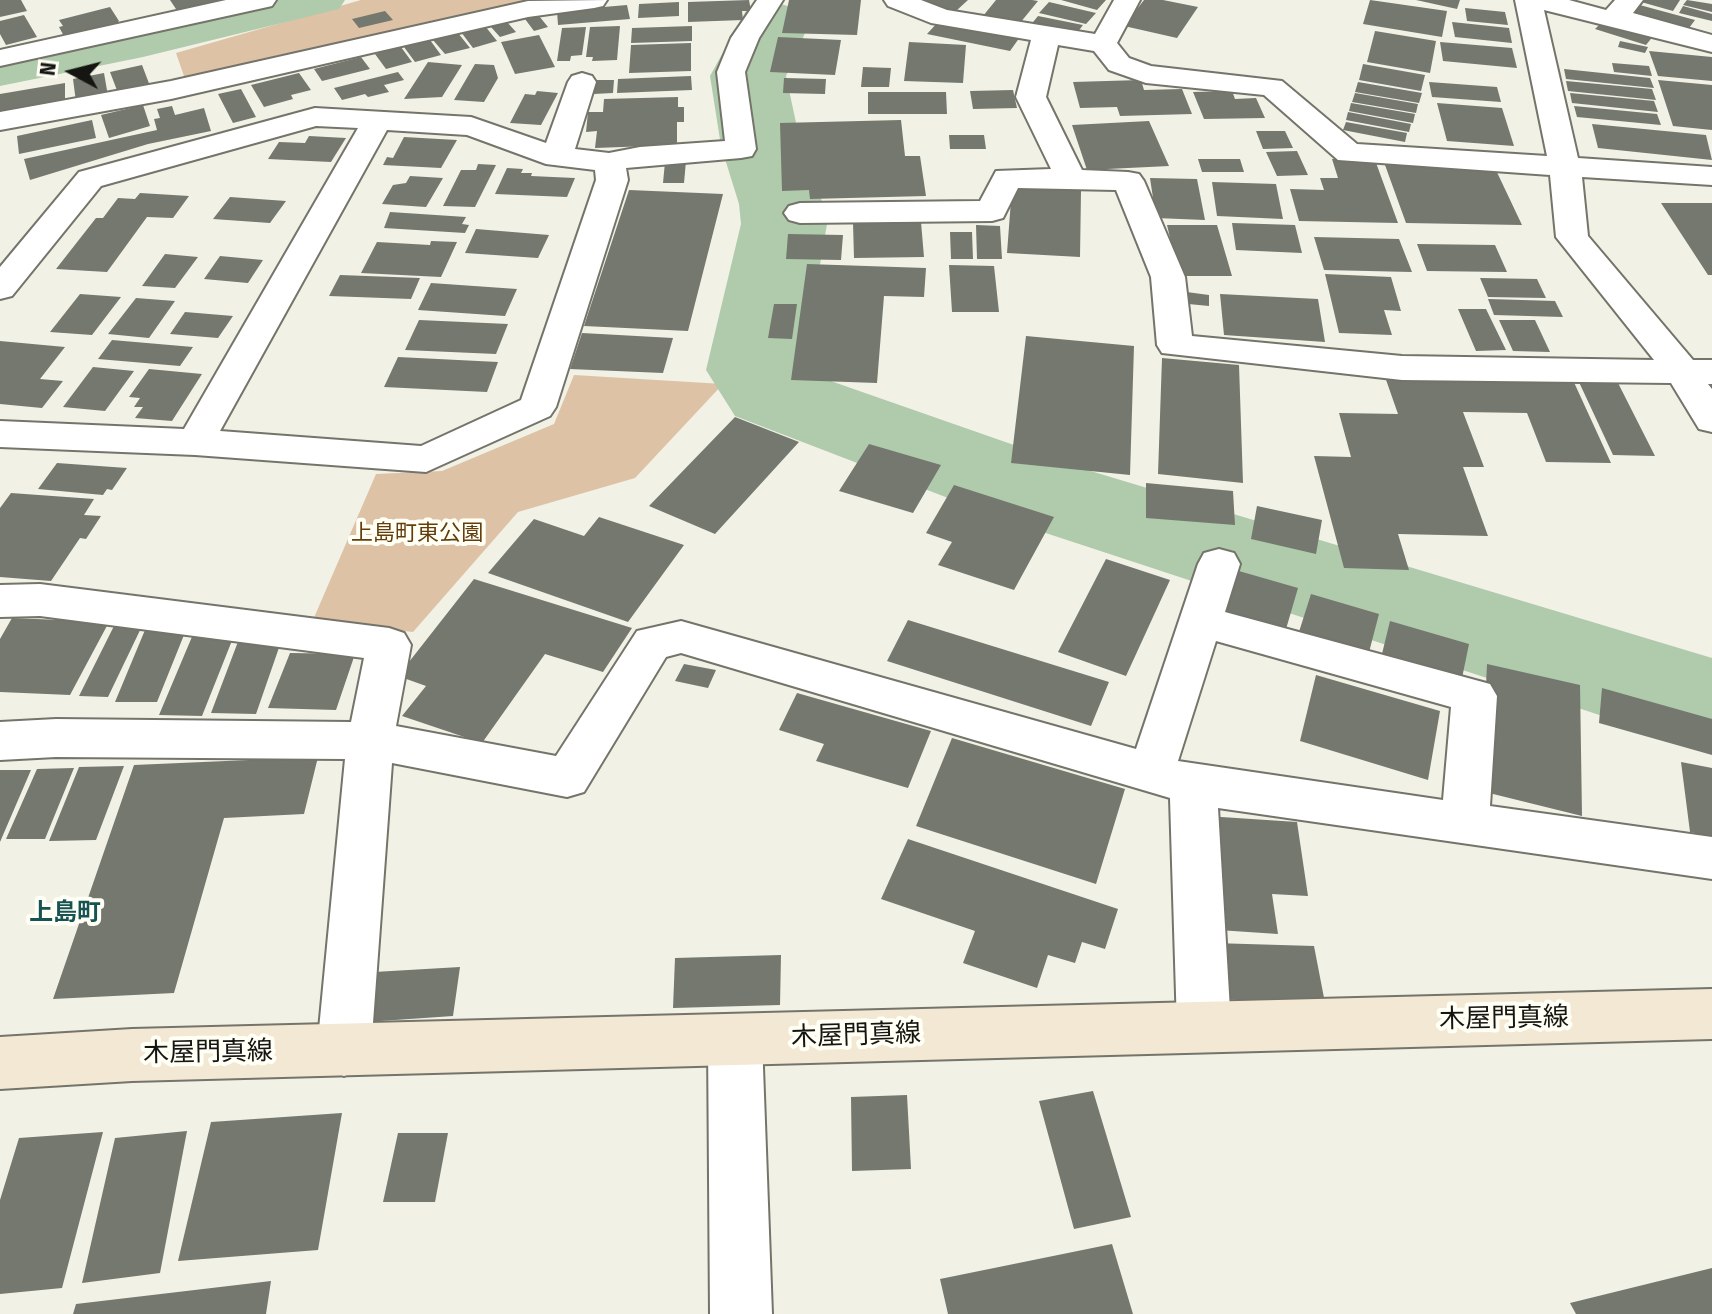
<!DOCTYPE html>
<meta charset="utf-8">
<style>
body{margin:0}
#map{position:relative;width:1712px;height:1314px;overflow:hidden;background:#f2f1e6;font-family:"Fira Sans Condensed",sans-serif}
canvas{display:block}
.north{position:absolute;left:32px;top:32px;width:80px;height:80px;-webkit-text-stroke:6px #fffff5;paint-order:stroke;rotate:277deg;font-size:22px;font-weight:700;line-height:32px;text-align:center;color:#151511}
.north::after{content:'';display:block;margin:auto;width:28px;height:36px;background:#151511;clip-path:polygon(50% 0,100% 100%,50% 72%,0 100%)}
</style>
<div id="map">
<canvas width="1712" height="1314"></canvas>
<div class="north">N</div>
</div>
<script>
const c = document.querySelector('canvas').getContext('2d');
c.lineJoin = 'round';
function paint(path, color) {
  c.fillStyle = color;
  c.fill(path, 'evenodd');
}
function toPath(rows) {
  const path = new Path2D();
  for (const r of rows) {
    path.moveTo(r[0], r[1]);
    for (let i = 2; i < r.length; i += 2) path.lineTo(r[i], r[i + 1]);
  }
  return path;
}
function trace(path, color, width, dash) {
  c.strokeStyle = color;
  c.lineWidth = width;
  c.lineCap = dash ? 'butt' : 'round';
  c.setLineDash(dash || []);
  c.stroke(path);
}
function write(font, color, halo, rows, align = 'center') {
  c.font = font + ' "Fira Sans Condensed","Noto Sans JP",sans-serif';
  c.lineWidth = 8;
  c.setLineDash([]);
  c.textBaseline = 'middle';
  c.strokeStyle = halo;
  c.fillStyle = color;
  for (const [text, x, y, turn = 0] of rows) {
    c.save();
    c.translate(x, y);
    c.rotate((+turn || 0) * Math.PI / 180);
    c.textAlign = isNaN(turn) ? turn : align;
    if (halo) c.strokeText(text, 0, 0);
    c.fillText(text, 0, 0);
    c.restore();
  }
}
const green = toPath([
 [361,0,540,0,185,79,176,53],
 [574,375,723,384,635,478,518,512,413,632,313,620,376,474,442,471,554,424]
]);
const canal = toPath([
 [272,0,345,0,339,9,143,57,0,86,0,60,143,31,272,0]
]);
const river = toPath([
 [773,2,799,9,809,24,786,76,801,146,823,204,827,224,802,369,805,372,1074,466,1712,658,1712,752,1000,518,735,416,706,370,741,224,739,204,721,146,710,76,747,9,773,2]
]);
const building = toPath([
 [0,0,21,0,27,11,0,17],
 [170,0,235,0,180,15],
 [749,0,751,11,742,11,743,20,688,22,688,2],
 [789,0,861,0,857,35,782,33],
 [916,0,968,0,956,11],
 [996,0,1032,0,1038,1,1020,23,983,16],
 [1061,0,1106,0,1097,10],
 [1144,0,1163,0,1198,7,1177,38,1124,26],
 [1370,0,1447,11,1442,37,1363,24],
 [1416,0,1460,0,1457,9],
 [1634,0,1680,0,1673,11],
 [1687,0,1712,4,1712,12,1683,5],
 [679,2,679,16,638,18,639,4],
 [1049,2,1096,13,1086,24,1039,13],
 [1636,4,1695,20,1686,32,1626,16],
 [627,5,630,19,558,25,557,11],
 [1683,6,1712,14,1712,21,1679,13],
 [110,7,119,21,111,29,65,38,59,27,63,26,59,20],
 [1465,8,1505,12,1508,25,1467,21],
 [385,11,393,20,359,28,352,19],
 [24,15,37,37,6,45,0,34,0,21],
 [539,16,548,27,534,31,525,19],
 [1038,16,1083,25,1074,37,1029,27],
 [1604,20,1654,35,1646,45,1595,29],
 [939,21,1020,37,1010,51,927,34],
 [507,22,516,32,500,37,491,27],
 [1452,22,1509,28,1512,43,1455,37],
 [485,26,497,41,473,48,461,32],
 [620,26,617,60,592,61,593,57,586,57,590,27],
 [692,26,692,41,631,43,632,28],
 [586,27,582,55,571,56,570,61,557,61,562,28],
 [1375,31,1436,41,1430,73,1367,62],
 [458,33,470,48,445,54,433,40],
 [539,35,555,67,515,74,501,42],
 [778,37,841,40,835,75,770,72],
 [430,40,441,55,415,62,404,47],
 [1620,41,1648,47,1645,53,1618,47],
 [909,42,966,45,963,83,904,81],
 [1440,42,1512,48,1517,68,1443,61],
 [691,43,691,71,629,73,631,45],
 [401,47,412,62,386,69,375,54],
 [1649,51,1712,57,1712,81,1658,76],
 [361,57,370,69,322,81,314,69],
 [428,62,462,65,442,97,404,99],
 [1612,63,1649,66,1652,76,1614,72],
 [475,64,494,65,498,78,484,102,454,100],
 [1363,64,1425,75,1421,91,1359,80],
 [142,65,150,86,118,93,110,72],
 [863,67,891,68,889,87,861,87],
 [1564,69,1650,78,1654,88,1566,79],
 [398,72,404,80,384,85,389,92,368,97,365,94,342,100,334,88],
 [104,73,108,96,76,102,73,79],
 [299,73,311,90,291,95,293,99,264,107,251,85],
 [691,76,692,90,617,93,618,79],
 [784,78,826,79,825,94,783,93],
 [596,80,614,80,613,93,594,94],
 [1141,80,1144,90,1182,89,1192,114,1120,116,1117,107,1080,108,1073,82],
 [1658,80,1712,85,1712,130,1673,126],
 [1566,81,1652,89,1656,100,1568,91],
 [1358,82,1422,93,1419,103,1355,92],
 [1429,82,1497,87,1501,102,1432,97],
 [65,83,65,103,0,114,0,94],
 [241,89,256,117,233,123,218,94],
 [1013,90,1017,108,973,109,970,91],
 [537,91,558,93,541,125,510,123,525,94,535,95],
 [1232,91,1235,99,1256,98,1265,118,1204,119,1193,92],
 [868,92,946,92,947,114,868,114],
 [1355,93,1418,104,1416,113,1352,102],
 [1570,93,1654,101,1658,112,1572,103],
 [678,97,678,107,684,107,684,122,677,122,677,145,595,148,597,131,586,132,588,112,603,112,604,99],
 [1351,103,1415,114,1413,123,1349,111],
 [1437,103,1502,108,1514,146,1447,141],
 [143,105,150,126,109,138,101,115],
 [172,106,175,115,204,108,211,131,148,144,30,180,24,159,157,130,154,119,160,118,157,109],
 [1574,106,1657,114,1661,125,1577,117],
 [1348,112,1411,124,1409,132,1346,120],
 [92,120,96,138,19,154,17,136],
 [901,120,905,156,920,156,926,196,810,199,809,190,782,191,780,123],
 [1149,121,1169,166,1087,170,1072,125],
 [1346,122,1407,133,1405,142,1343,130],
 [1592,124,1706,135,1712,160,1598,148],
 [1256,131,1285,131,1293,148,1263,149],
 [949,135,984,135,986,149,950,149],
 [309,136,346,138,331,162,268,159,279,142,305,143],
 [404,137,457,140,441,168,383,165,387,157,393,158],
 [1297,151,1308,175,1277,176,1266,152],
 [1198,159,1240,159,1244,172,1202,172],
 [1332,159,1375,160,1398,223,1299,221,1290,189,1324,190,1320,178,1338,178],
 [686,161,684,183,663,183,665,162],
 [478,164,496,165,475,207,443,206,461,170,476,170],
 [1385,165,1494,166,1522,225,1406,223],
 [507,168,523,169,521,173,532,173,531,176,575,178,567,197,495,194],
 [410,176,443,178,426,207,382,204,393,185,406,183],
 [1150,178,1197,179,1205,220,1156,218],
 [1212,182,1276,184,1283,219,1217,216],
 [1012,187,1081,191,1080,257,1007,253],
 [629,190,723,194,688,331,584,326],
 [140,193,189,196,173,218,147,217,107,272,56,269,96,218,103,218,118,198,135,199],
 [230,197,286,201,270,223,213,219],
 [1661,203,1712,203,1712,275,1708,275],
 [390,212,466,217,462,224,469,225,465,233,384,228],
 [921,222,924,257,854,258,853,223],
 [1232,223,1295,225,1302,253,1236,250],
 [976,225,1000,226,1002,259,977,259],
 [1167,225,1217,225,1232,276,1179,276],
 [476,229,549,235,538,258,465,253],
 [950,232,972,232,973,259,951,259],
 [788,234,843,235,841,260,786,259],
 [1314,237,1399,239,1412,272,1324,270],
 [431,241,457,242,441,277,361,273,377,242,430,245],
 [1417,244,1495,245,1507,272,1427,271],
 [165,254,198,257,175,288,142,286],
 [220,256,263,260,248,283,204,279],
 [807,264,926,268,924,297,884,296,877,383,791,380],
 [949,265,994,266,999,312,952,312],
 [1325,274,1391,277,1401,311,1384,310,1392,335,1339,333],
 [340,275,420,278,411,299,329,296],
 [1480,278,1537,279,1546,298,1488,297],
 [431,283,517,289,505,316,418,310],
 [1179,291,1209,295,1209,306,1178,303],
 [80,294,121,297,92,335,50,332],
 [1220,294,1318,299,1325,342,1224,335],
 [136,298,175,301,149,338,108,334],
 [1488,299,1555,301,1563,317,1494,315],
 [774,304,797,304,792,339,768,338],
 [1458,309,1486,309,1506,350,1476,351],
 [185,312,233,316,218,338,170,334],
 [419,320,508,324,496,354,405,350],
 [1499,320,1535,320,1550,352,1513,351],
 [582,333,673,338,663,373,570,369],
 [1026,336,1134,346,1130,475,1011,463],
 [112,340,193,347,180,366,98,359],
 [0,341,65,347,40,379,63,381,42,408,0,404],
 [398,357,498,362,487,392,384,387],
 [1162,358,1239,365,1243,483,1158,474],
 [93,367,134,371,105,411,63,407],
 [149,369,202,374,172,421,135,418,143,407,134,407,140,398,129,397],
 [1384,374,1572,378,1611,463,1546,462,1527,413,1463,412,1484,467,1463,467,1488,536,1398,534,1409,570,1344,568,1314,456,1351,457,1339,413,1398,414],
 [1578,380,1617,381,1655,456,1613,455],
 [735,417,799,442,715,534,649,506],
 [869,444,941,465,913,513,839,491],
 [57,463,127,468,112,490,107,489,103,495,38,489],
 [1146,483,1233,491,1235,525,1146,518],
 [954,485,1054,517,1014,590,938,565,952,542,926,533],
 [11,493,94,499,84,515,101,516,86,539,80,538,51,581,0,577,0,508],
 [1257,506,1322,520,1316,554,1251,539],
 [599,517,684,545,628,622,488,573,534,519,584,536],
 [1106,559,1170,580,1126,676,1058,652],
 [1232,569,1298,588,1284,636,1215,614],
 [474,579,632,628,603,672,545,654,482,743,402,716,426,686,398,676],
 [1311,594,1379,614,1368,656,1298,635],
 [12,618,109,622,70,695,0,692,0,639],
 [908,620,1109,682,1091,726,887,661],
 [1390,621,1469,644,1461,683,1381,658],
 [115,624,143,624,108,697,79,696],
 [145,630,186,630,157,702,115,702],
 [194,632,235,633,202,716,159,715],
 [239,639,282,639,256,714,211,713],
 [290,653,355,654,336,710,268,708],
 [684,664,716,670,708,688,675,681],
 [1487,664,1580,685,1582,816,1481,791],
 [1316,675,1440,711,1428,780,1300,741],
 [1602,688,1712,719,1712,755,1599,723],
 [797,693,931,731,908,788,816,761,824,744,779,730],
 [952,738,1125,789,1096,884,916,826],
 [318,757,304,814,224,818,174,993,53,999,134,765],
 [1681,762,1712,768,1712,837,1690,832],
 [124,766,96,840,49,841,79,767],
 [74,768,45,839,6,839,37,769],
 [0,770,31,770,0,842],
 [1206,816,1297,822,1308,896,1272,894,1278,934,1218,930],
 [908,839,1118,909,1105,949,1082,942,1075,963,1048,955,1037,988,963,963,975,931,881,899],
 [1213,943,1314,946,1325,1003,1221,999],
 [781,955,780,1005,673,1008,675,958],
 [460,967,453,1016,366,1022,374,972],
 [1093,1091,1131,1217,1074,1229,1039,1101],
 [907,1095,911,1169,852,1171,851,1097],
 [342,1113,318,1250,178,1261,211,1122],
 [187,1131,160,1273,82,1283,115,1138],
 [103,1132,62,1288,0,1294,0,1200,19,1138],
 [398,1133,448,1133,435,1202,383,1202],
 [1112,1244,1133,1314,948,1314,940,1279],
 [1712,1268,1712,1314,1576,1314,1570,1303],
 [271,1281,266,1314,73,1314,76,1304]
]);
const minor = toPath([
 [226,0,276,0,272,6,263,8,0,66,0,50,226,0],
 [607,0,603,6,594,8,528,17,171,99,0,130,0,112,171,81,528,1,607,0],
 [757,0,783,0,759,38,745,72,756,149,752,156,741,158,626,168,628,180,556,407,550,416,426,472,195,455,0,447,0,421,184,429,358,128,316,126,101,186,12,296,0,299,0,267,79,172,315,108,471,117,546,143,568,82,572,76,582,73,592,76,596,82,575,149,609,153,640,147,725,141,717,72,731,38,757,0],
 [387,130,467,135,546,164,595,170,596,180,521,400,421,446,220,431,387,130],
 [884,0,921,0,947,10,1095,34,1114,0,1140,0,1117,43,1129,58,1151,66,1282,81,1357,144,1547,156,1515,0,1569,0,1606,10,1615,0,1643,0,1633,13,1712,35,1712,52,1544,10,1578,158,1712,167,1712,185,1582,177,1588,236,1693,360,1712,360,1712,384,1708,384,1712,389,1712,432,1699,429,1671,383,1402,380,1162,353,1157,345,1151,277,1116,190,1018,188,1003,218,992,221,800,223,789,220,784,213,789,206,800,203,980,201,996,171,1051,169,1016,97,1031,40,931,23,888,6,884,0],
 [1058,45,1094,51,1109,70,1146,83,1264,95,1338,160,1550,175,1556,237,1654,360,1402,356,1192,336,1185,277,1144,181,1139,174,1128,172,1082,170,1046,97,1058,45],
 [1219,549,1234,553,1240,564,1225,612,1490,684,1497,696,1490,806,1712,837,1712,879,1218,808,1231,1027,1223,1045,1204,1052,1185,1045,1177,1027,1170,798,681,653,666,657,584,792,567,797,392,763,371,1050,363,1068,344,1076,325,1068,317,1050,345,759,56,757,0,760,0,722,56,719,351,722,364,658,40,616,0,617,0,585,40,584,389,628,404,633,411,645,396,726,556,756,637,631,681,621,1136,749,1198,564,1204,553,1219,549],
 [1216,641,1451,707,1443,800,1178,761,1216,641],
 [735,1015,754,1022,762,1040,772,1314,710,1314,708,1040,716,1022,735,1015]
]);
const secondary = toPath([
 [1712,989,1712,1039,132,1081,0,1089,0,1037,132,1029,1712,989]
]);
const parkNames = [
 ["上島町東公園",417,534]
];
const neighbourhoodNames = [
 ["上島町",65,913]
];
const nearStreetnames = [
 ["木屋門真線",1504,1019,-1],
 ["木屋門真線",856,1036,-2],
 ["木屋門真線",208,1053,-1]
];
paint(green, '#ddc2a6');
paint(canal, '#b0caac');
paint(river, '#b0caac');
paint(building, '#74786e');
trace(minor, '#74746a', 4);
trace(secondary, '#74746a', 4);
paint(minor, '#fff');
paint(secondary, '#f2e8d4');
write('22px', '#633e0c', '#fffff5', parkNames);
write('bold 24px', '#175353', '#fffff5', neighbourhoodNames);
write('26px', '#151511', '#fffff5', nearStreetnames);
</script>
